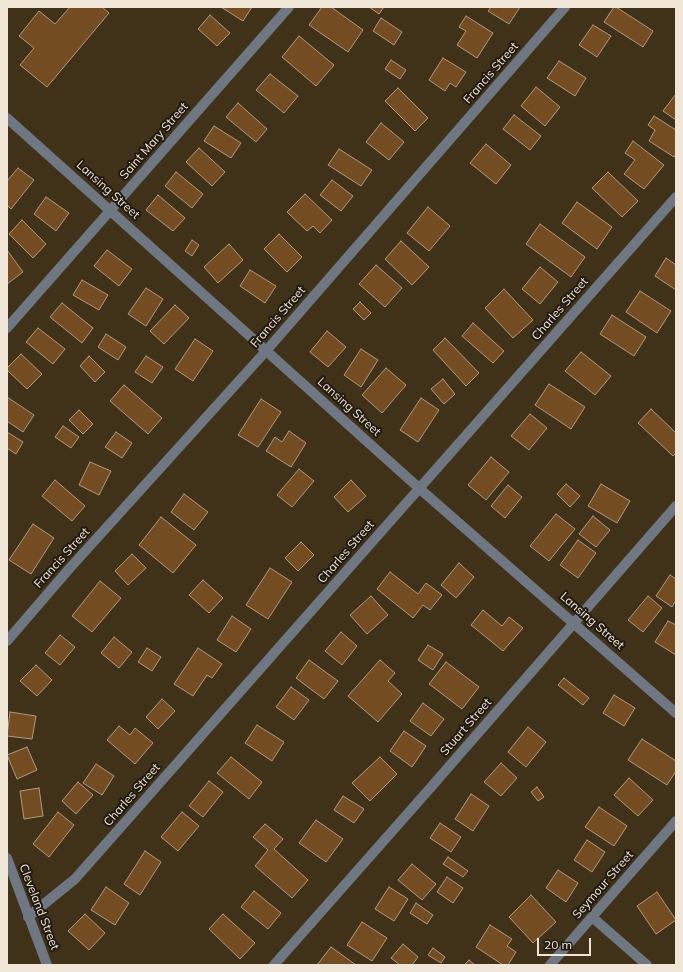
<!DOCTYPE html>
<style>
body{margin:0}
#map{position:relative;width:683px;height:972px;overflow:hidden;background:#403119;font-family:Mulish,sans-serif}
canvas{display:block}
.frame{position:absolute;inset:0;border:8px solid #f0e6d7;pointer-events:none}
.scale{position:absolute;left:537px;top:938px;width:54px;height:18px;box-sizing:border-box;border:2px solid #f0e6d7;border-top:0;padding-left:5px;font-size:12px;line-height:14px;white-space:nowrap;color:#f0e6d7;-webkit-text-stroke:3px #211a10;paint-order:stroke}
</style>
<div id="map">
<canvas width="683" height="972"></canvas>
<div class="frame"></div>
<div class="scale">20 m</div>
</div>
<script>
const c = document.querySelector('canvas').getContext('2d');
c.lineJoin = 'round';
function paint(path, color) {
  c.fillStyle = color;
  c.fill(path, 'evenodd');
}
function toPath(rows) {
  const path = new Path2D();
  for (const r of rows) {
    path.moveTo(r[0], r[1]);
    for (let i = 2; i < r.length; i += 2) path.lineTo(r[i], r[i + 1]);
  }
  return path;
}
function trace(path, color, width, dash) {
  c.strokeStyle = color;
  c.lineWidth = width;
  c.lineCap = dash ? 'butt' : 'round';
  c.setLineDash(dash || []);
  c.stroke(path);
}
function write(font, color, halo, rows, align = 'center') {
  c.font = font + ' Mulish,sans-serif';
  c.lineWidth = 4;
  c.setLineDash([]);
  c.textBaseline = 'middle';
  c.strokeStyle = halo;
  c.fillStyle = color;
  for (const [text, x, y, turn = 0] of rows) {
    c.save();
    c.translate(x, y);
    c.rotate((+turn || 0) * Math.PI / 180);
    c.textAlign = isNaN(turn) ? turn : align;
    if (halo) c.strokeText(text, 0, 0);
    c.fillText(text, 0, 0);
    c.restore();
  }
}
const building = toPath([
 [70,7,102,7,109,13,47,87,20,65,34,48,19,36,39,11,55,24,70,7],
 [221,7,252,7,243,21,221,7],
 [322,7,331,7,363,30,348,52,309,25,322,7],
 [369,7,384,7,379,14,369,7],
 [491,7,520,7,509,24,488,11,491,7],
 [614,7,616,7,653,31,643,47,604,22,614,7],
 [210,15,230,33,217,46,198,29,210,15],
 [466,16,493,33,477,58,457,45,466,31,459,27,466,16],
 [381,18,402,32,394,45,373,31,381,18],
 [593,25,611,36,597,57,579,45,593,25],
 [299,36,334,65,316,86,282,57,299,36],
 [443,58,466,72,456,87,450,83,445,91,429,80,443,58],
 [391,60,406,70,400,79,385,69,391,60],
 [559,61,586,78,575,96,547,78,559,61],
 [270,74,298,96,284,113,256,90,270,74],
 [536,87,560,107,545,126,521,106,536,87],
 [398,88,428,118,415,131,385,101,398,88],
 [676,94,676,120,663,111,676,94],
 [238,103,267,129,256,142,226,117,238,103],
 [514,115,541,136,530,150,503,129,514,115],
 [654,116,676,130,676,154,674,157,649,141,655,130,648,125,654,116],
 [381,123,404,142,389,160,366,142,381,123],
 [214,126,241,143,231,158,204,141,214,126],
 [633,141,664,165,644,189,624,174,635,160,625,153,633,141],
 [486,144,511,165,496,184,470,163,486,144],
 [199,148,225,172,212,186,186,162,199,148],
 [339,149,372,170,361,186,328,165,339,149],
 [18,168,34,180,11,209,7,205,7,181,18,168],
 [176,172,203,194,192,208,165,186,176,172],
 [608,172,638,201,622,217,592,188,608,172],
 [332,180,353,196,341,211,320,195,332,180],
 [305,194,332,220,320,233,313,226,307,231,287,212,305,194],
 [158,195,185,218,173,231,146,210,158,195],
 [46,197,69,213,56,231,34,214,46,197],
 [577,202,612,227,597,249,562,223,577,202],
 [428,207,450,226,429,251,407,233,428,207],
 [22,220,46,244,33,258,9,234,22,220],
 [540,224,585,257,571,277,526,244,540,224],
 [279,234,302,257,287,272,264,249,279,234],
 [192,240,199,245,192,256,185,251,192,240],
 [401,241,429,267,412,285,385,259,401,241],
 [229,244,243,260,218,283,204,267,229,244],
 [7,250,23,272,7,284,7,250],
 [107,250,132,269,119,286,94,266,107,250],
 [666,258,676,265,676,290,655,276,666,258],
 [376,265,402,288,385,307,359,284,376,265],
 [540,267,558,282,540,304,522,289,540,267],
 [250,270,276,286,265,303,240,286,250,270],
 [82,280,108,295,99,310,73,295,82,280],
 [146,288,163,299,146,326,128,314,146,288],
 [504,289,533,320,513,338,485,308,504,289],
 [640,291,671,311,657,333,626,312,640,291],
 [360,302,371,313,364,320,353,309,360,302],
 [62,303,93,328,82,343,50,317,62,303],
 [175,305,189,318,164,344,150,331,175,305],
 [612,315,646,337,634,356,600,334,612,315],
 [473,323,504,351,493,363,462,336,473,323],
 [38,328,65,349,53,364,26,342,38,328],
 [327,331,346,347,328,367,310,352,327,331],
 [106,334,126,347,118,360,98,347,106,334],
 [445,338,479,373,466,386,433,350,445,338],
 [195,339,213,351,193,381,175,369,195,339],
 [361,349,378,360,361,387,344,375,361,349],
 [581,352,611,376,595,395,565,371,581,352],
 [21,354,42,374,27,389,7,370,7,368,21,354],
 [89,356,105,372,95,382,80,366,89,356],
 [146,356,163,367,152,383,135,372,146,356],
 [386,368,406,385,382,413,362,395,386,368],
 [443,379,455,394,444,404,431,389,443,379],
 [549,384,585,407,571,429,535,405,549,384],
 [124,385,162,418,148,434,110,401,124,385],
 [7,397,34,415,23,432,7,421,7,397],
 [421,398,439,410,418,442,400,430,421,398],
 [261,399,281,412,258,447,238,435,261,399],
 [651,409,676,433,676,453,673,456,638,423,651,409],
 [79,410,93,424,83,434,69,420,79,410],
 [530,414,547,428,529,450,511,436,530,414],
 [63,426,79,437,71,448,55,437,63,426],
 [289,431,306,443,291,467,266,451,275,437,282,442,289,431],
 [7,432,23,442,16,454,7,448,7,432],
 [116,432,132,443,122,458,105,447,116,432],
 [491,457,509,472,486,500,468,485,491,457],
 [90,462,111,471,99,495,79,485,90,462],
 [299,469,314,481,292,507,277,495,299,469],
 [55,480,85,506,72,521,42,496,55,480],
 [351,480,366,496,348,512,334,497,351,480],
 [566,484,580,496,570,507,557,494,566,484],
 [601,484,630,501,617,523,588,506,601,484],
 [508,485,522,497,505,518,491,506,508,485],
 [184,494,208,512,194,530,171,512,184,494],
 [556,514,575,529,549,561,530,546,556,514],
 [593,516,610,530,596,547,579,534,593,516],
 [161,517,196,545,173,573,139,545,161,517],
 [33,524,54,538,31,574,9,560,33,524],
 [578,540,596,553,578,578,560,565,578,540],
 [301,542,314,555,298,571,285,558,301,542],
 [132,554,146,568,128,585,115,571,132,554],
 [459,563,474,577,456,598,441,585,459,563],
 [270,568,292,582,268,619,246,605,270,568],
 [390,572,418,594,426,583,442,595,430,610,423,605,413,618,377,589,390,572],
 [670,575,676,579,676,600,672,607,656,596,670,575],
 [203,580,223,598,209,613,189,595,203,580],
 [100,581,121,598,92,632,72,616,100,581],
 [371,596,388,615,367,634,350,615,371,596],
 [648,596,662,608,643,632,628,620,648,596],
 [483,610,502,626,509,617,523,628,503,651,471,625,483,610],
 [232,616,251,629,236,652,217,640,232,616],
 [668,621,676,625,676,655,655,642,668,621],
 [341,632,357,646,342,665,325,651,341,632],
 [60,635,75,647,60,665,45,653,60,635],
 [114,637,132,652,119,668,101,653,114,637],
 [428,645,443,654,433,670,418,660,428,645],
 [147,648,161,657,152,671,138,662,147,648],
 [198,648,222,664,212,678,207,675,193,696,174,684,198,648],
 [309,660,338,681,324,699,296,678,309,660],
 [380,660,395,673,388,681,402,694,378,722,348,696,380,660],
 [446,662,479,687,462,709,429,684,446,662],
 [36,665,52,680,37,696,20,681,36,665],
 [564,678,589,698,583,705,558,685,564,678],
 [291,687,309,700,294,720,276,707,291,687],
 [614,695,635,708,624,726,603,713,614,695],
 [162,699,175,711,158,729,146,717,162,699],
 [423,703,444,719,431,736,410,721,423,703],
 [10,712,36,716,32,739,7,736,10,712],
 [257,725,284,742,272,761,245,743,257,725],
 [119,726,130,735,135,728,153,743,135,764,107,740,119,726],
 [528,727,546,742,526,767,508,752,528,727],
 [404,731,426,746,412,767,390,751,404,731],
 [642,739,676,761,676,771,667,785,628,760,642,739],
 [27,747,37,770,17,779,7,755,27,747],
 [231,757,262,782,249,799,217,773,231,757],
 [380,757,397,774,370,801,352,783,380,757],
 [501,763,517,778,501,796,484,782,501,763],
 [96,764,114,776,102,795,83,783,96,764],
 [629,778,653,800,638,816,614,795,629,778],
 [209,781,223,792,203,817,189,806,209,781],
 [78,782,93,795,76,814,62,801,78,782],
 [537,787,544,797,538,801,531,792,537,787],
 [39,788,43,816,24,819,20,791,39,788],
 [471,794,489,806,473,831,455,819,471,794],
 [343,796,364,809,354,823,334,810,343,796],
 [599,807,627,826,614,846,585,827,599,807],
 [58,812,74,825,49,857,33,844,58,812],
 [182,812,199,826,178,851,161,837,182,812],
 [316,820,343,839,326,862,299,843,316,820],
 [440,823,461,837,451,852,430,838,440,823],
 [265,824,283,839,274,849,308,880,292,898,255,866,268,850,253,837,265,824],
 [587,840,605,852,592,872,574,860,587,840],
 [145,851,161,862,140,895,124,884,145,851],
 [448,857,468,871,463,877,443,864,448,857],
 [412,864,436,884,422,900,398,880,412,864],
 [558,870,578,883,566,902,546,888,558,870],
 [447,877,463,888,453,903,437,892,447,877],
 [106,887,129,903,115,925,91,910,106,887],
 [389,887,408,899,394,921,375,909,389,887],
 [254,891,281,913,268,929,241,907,254,891],
 [657,892,676,920,656,934,637,906,657,892],
 [531,895,556,922,533,943,509,917,531,895],
 [416,903,433,915,427,924,410,913,416,903],
 [85,914,105,933,89,950,68,931,85,914],
 [223,914,255,943,240,959,209,929,223,914],
 [362,922,387,938,372,961,347,945,362,922],
 [490,925,512,939,507,946,516,952,508,965,503,965,476,947,490,925],
 [403,944,418,957,412,965,400,965,391,958,403,944],
 [331,947,356,965,317,965,331,947],
 [433,948,445,957,441,963,428,955,433,948],
 [469,960,475,965,464,965,469,960]
]);
const minor = toPath([
 [7,118,420,489,676,713],
 [7,328,289,7],
 [7,641,69,569,266,351,565,7],
 [7,858,47,965],
 [28,917,75,879,676,197],
 [592,917,647,965],
 [274,965,425,794,676,506],
 [550,965,676,821]
]);
const streetNames = [
 ["Francis Street",491,73,-49],
 ["Saint Mary Street",154,141,-49],
 ["Lansing Street",108,190,42],
 ["Charles Street",560,309,-49],
 ["Francis Street",278,317,-49],
 ["Lansing Street",349,407,42],
 ["Charles Street",346,552,-49],
 ["Francis Street",62,558,-48],
 ["Lansing Street",592,621,41],
 ["Stuart Street",466,727,-49],
 ["Charles Street",132,795,-49],
 ["Seymour Street",603,885,-49],
 ["Cleveland Street",39,907,69]
];
paint(building, '#744c21');
trace(building, '#b29982', 1);
trace(minor, '#6e7782', 10);
write('12px', '#f0e6d7', '#211a10', streetNames);
</script>
